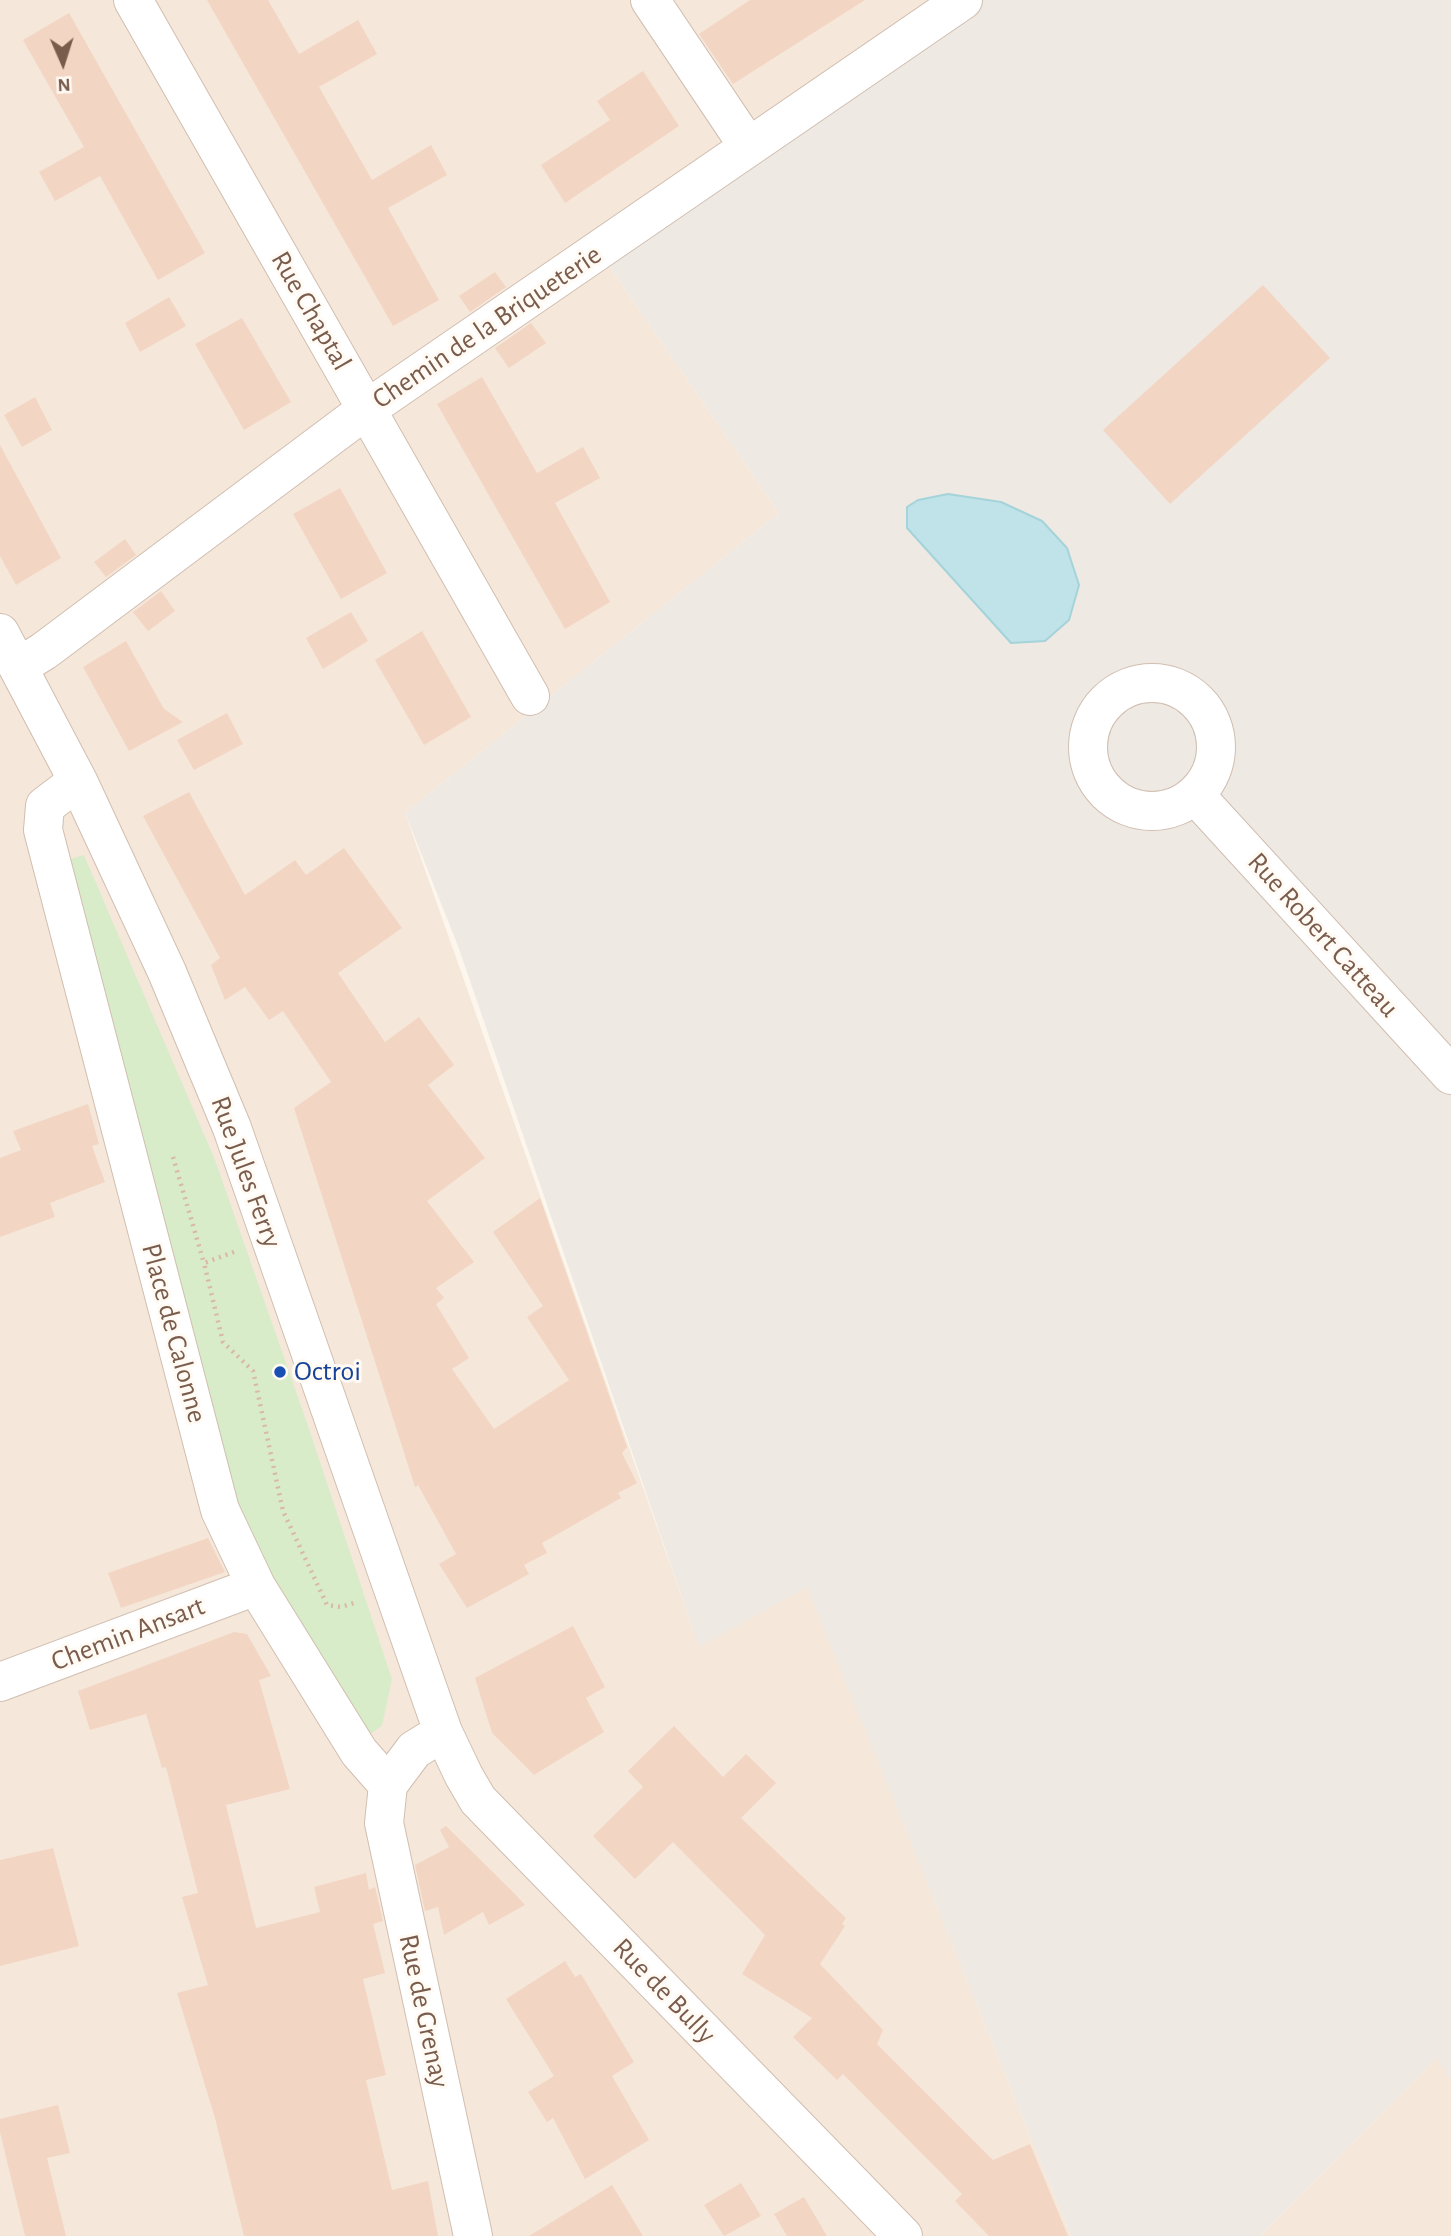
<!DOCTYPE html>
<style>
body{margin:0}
#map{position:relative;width:1451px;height:2236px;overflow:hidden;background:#fdf6ec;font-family:"Alegreya Sans",sans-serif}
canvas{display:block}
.north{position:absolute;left:28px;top:28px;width:70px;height:70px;-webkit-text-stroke:5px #fffaf3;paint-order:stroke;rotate:177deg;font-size:19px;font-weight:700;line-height:28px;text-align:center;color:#7a5c4d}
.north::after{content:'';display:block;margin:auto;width:24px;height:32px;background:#7a5c4d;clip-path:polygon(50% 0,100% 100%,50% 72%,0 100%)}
</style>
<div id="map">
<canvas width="1451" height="2236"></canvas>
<div class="north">N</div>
</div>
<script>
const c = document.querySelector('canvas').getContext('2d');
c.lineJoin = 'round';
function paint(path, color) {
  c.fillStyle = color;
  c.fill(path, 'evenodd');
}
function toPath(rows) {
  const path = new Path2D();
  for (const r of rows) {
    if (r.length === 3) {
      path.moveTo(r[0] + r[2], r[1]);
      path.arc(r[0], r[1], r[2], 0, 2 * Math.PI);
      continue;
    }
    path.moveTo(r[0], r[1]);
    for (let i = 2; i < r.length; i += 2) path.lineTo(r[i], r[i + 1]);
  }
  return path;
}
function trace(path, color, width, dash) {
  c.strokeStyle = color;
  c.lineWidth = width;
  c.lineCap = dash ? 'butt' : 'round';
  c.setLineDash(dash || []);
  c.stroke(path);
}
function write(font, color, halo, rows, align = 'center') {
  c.font = font + ' "Alegreya Sans",sans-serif';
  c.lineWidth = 6;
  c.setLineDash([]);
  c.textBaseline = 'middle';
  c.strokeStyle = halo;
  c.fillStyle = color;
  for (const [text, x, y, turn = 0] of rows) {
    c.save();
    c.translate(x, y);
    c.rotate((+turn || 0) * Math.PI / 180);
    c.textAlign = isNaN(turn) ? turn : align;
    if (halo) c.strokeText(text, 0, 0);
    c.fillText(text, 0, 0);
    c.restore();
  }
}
const residential = toPath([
 [0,0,983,0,607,263,779,513,405,813,699,1646,807,1586,1071,2236,0,2236],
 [1438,2057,1451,2080,1451,2236,1260,2236]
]);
const industrial = toPath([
 [983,0,1451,0,1451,2080,1437,2058,1260,2236,1071,2236,807,1587,699,1647,458,946,405,813,779,513,607,263]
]);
const green = toPath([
 [84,855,215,1160,307,1423,392,1679,382,1726,363,1739,231,1508,60,862]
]);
const water = toPath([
 [948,494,1001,502,1042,521,1067,548,1079,585,1069,620,1045,641,1011,643,907,528,907,507,918,500,948,494]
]);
const building = toPath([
 [207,0,268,0,299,54,358,20,377,54,319,87,372,180,431,145,447,175,388,208,439,300,393,326],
 [750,0,865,0,733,84,699,34],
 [69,13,205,253,158,280,100,176,55,201,39,172,84,147,23,40],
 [643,71,679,126,565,203,541,165,610,120,597,101],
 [495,272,506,287,470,312,459,296],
 [1263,285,1330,358,1170,504,1103,430],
 [169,297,186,326,140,352,125,323],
 [242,318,291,402,244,430,195,344],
 [531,323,546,343,509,368,495,348],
 [482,377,537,473,583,447,600,478,555,503,610,602,565,629,437,404],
 [35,397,52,430,22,447,4,415],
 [0,445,61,558,16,585,0,556],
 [340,488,387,573,341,599,293,514],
 [125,539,136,555,106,577,94,562],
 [161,591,175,611,148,631,133,612],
 [351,612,368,641,323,669,306,638],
 [422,631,471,717,424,745,375,660],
 [126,641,164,709,183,722,129,751,83,667],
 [227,713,243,744,194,770,177,740],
 [189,792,245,895,295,860,306,875,344,848,402,928,338,973,385,1042,419,1017,454,1065,428,1085,485,1158,427,1201,474,1262,436,1288,444,1298,436,1304,469,1358,452,1369,494,1429,569,1380,527,1317,543,1306,493,1232,540,1198,627,1447,622,1453,637,1483,618,1493,621,1498,542,1543,547,1553,524,1565,529,1574,467,1608,439,1564,456,1554,418,1485,415,1487,294,1108,331,1082,283,1011,269,1020,245,987,225,1000,211,965,220,958,143,816],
 [88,1104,99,1144,92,1146,105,1182,50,1203,55,1217,0,1237,0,1158,21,1150,13,1131],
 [208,1538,225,1572,121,1608,108,1573],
 [573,1626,605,1687,586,1698,604,1732,534,1775,492,1733,475,1678],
 [234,1632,247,1634,271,1676,259,1680,290,1789,226,1805,256,1928,320,1912,314,1887,366,1873,369,1890,375,1887,383,1921,373,1924,385,1973,363,1979,386,2075,366,2080,392,2190,428,2181,438,2236,244,2236,215,2118,177,1993,208,1985,182,1897,198,1893,166,1767,162,1768,146,1714,90,1730,78,1691],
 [674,1726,723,1777,746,1754,776,1783,741,1818,846,1918,842,1924,845,1926,820,1964,883,2030,877,2044,993,2160,1030,2144,1068,2236,989,2236,955,2201,962,2194,843,2074,837,2080,793,2037,812,2018,742,1974,765,1935,673,1842,635,1879,593,1836,643,1787,628,1771],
 [446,1826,515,1894,525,1905,489,1925,483,1912,444,1935,438,1907,425,1911,415,1865,449,1847,440,1830],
 [53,1848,79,1946,0,1966,0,1860],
 [565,1961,575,1977,581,1974,634,2062,612,2076,649,2140,585,2179,553,2118,547,2122,528,2092,554,2076,506,1999],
 [58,2105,70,2153,47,2158,66,2236,25,2236,0,2132,0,2119],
 [741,2183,761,2216,724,2236,704,2205],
 [612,2185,643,2236,529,2236],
 [804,2197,827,2236,787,2236,774,2214]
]);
const path = toPath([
 [173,1157,204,1263],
 [234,1252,204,1263,223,1342,253,1371,283,1511,327,1605,341,1607,357,1602]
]);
const minor = toPath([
 [133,0,530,696],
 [650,0,748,146],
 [0,633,78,781,167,972,232,1128,443,1732,464,1776,478,1800,903,2236],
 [20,666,44,651,367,409,963,0],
 [1152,747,64],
 [78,781,45,806,43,830,220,1510,256,1586,359,1752,388,1785],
 [1196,796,1451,1075],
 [0,1682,256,1586],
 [388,1785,384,1823,473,2236],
 [388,1785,414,1750,443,1732]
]);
const markers = [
 [280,1372,7,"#1a4fb4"]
];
const streetNames = [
 ["Rue Chaptal",311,311,60],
 ["Chemin de la Briqueterie",487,327,-34],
 ["Rue Robert Catteau",1323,935,48],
 ["Rue Jules Ferry",246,1172,70],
 ["Place de Calonne",174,1333,75],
 ["Chemin Ansart",128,1634,-21],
 ["Rue de Bully",664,1991,46],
 ["Rue de Grenay",424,2011,78]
];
const transitNames = [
 ["Octroi",294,1372]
];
paint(residential, '#f5e8da');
paint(industrial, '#efe9e4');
paint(green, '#d8ecc9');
paint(water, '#bfe3e8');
trace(water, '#a5d3da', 2);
paint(building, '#f3d5c3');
trace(minor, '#d1beb0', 40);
trace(path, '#d9b8a5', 4.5, [2, 5]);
trace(minor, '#fff', 38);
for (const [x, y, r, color] of markers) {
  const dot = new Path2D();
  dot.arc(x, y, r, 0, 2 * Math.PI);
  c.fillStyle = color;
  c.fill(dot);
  trace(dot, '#fffaf3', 2.5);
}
write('28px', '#7a5c4d', '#fffaf3', streetNames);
write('28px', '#164399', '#fffaf3', transitNames, 'left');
</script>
